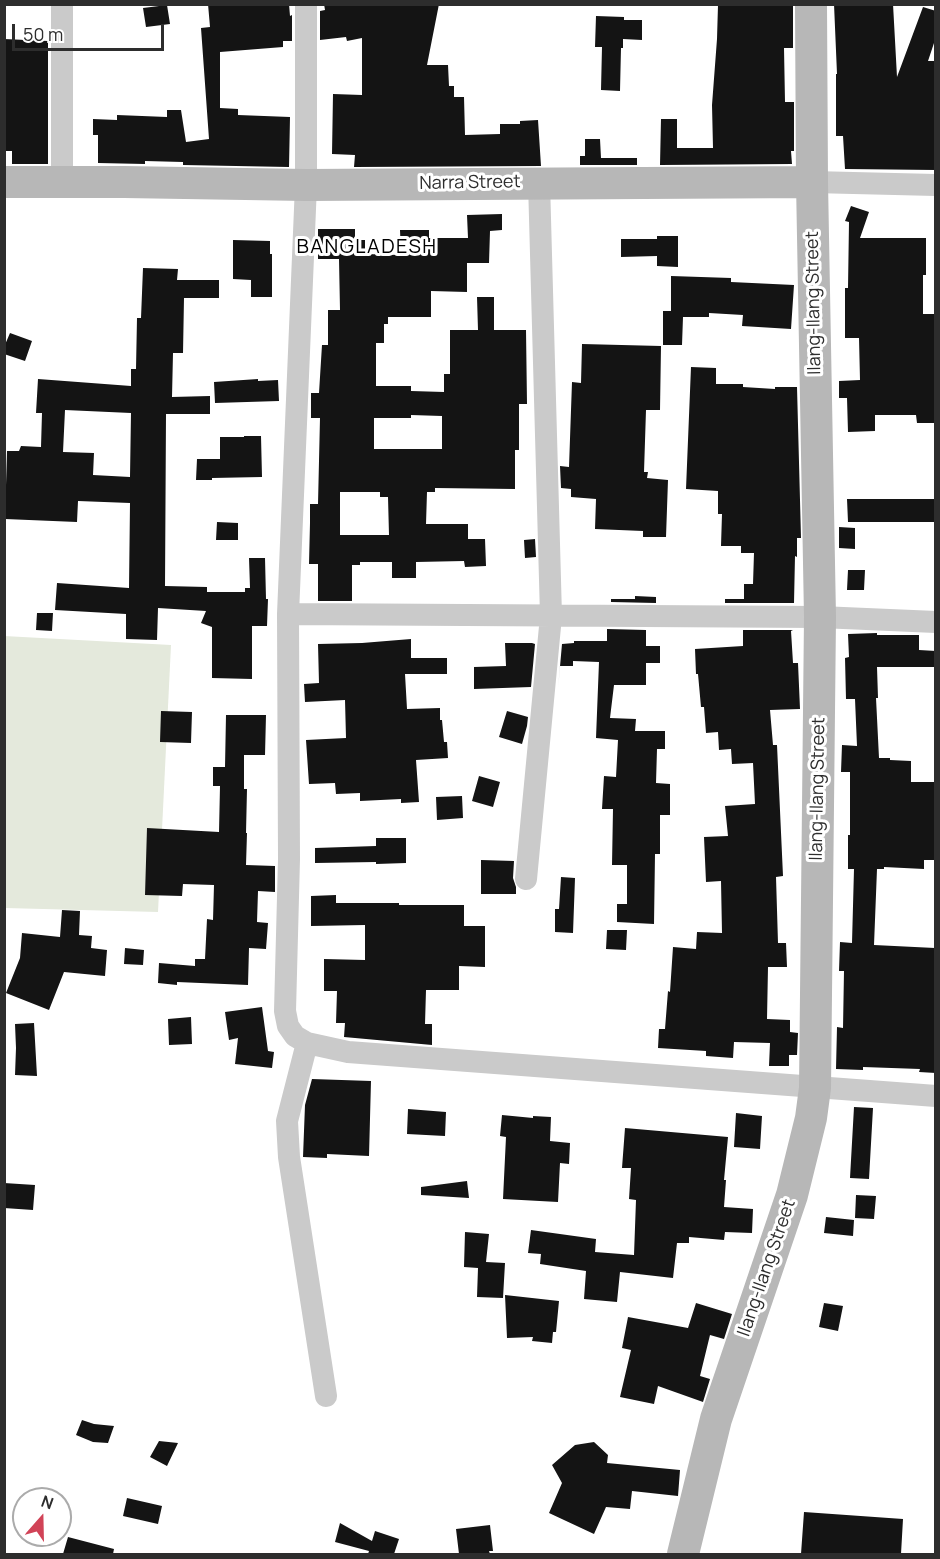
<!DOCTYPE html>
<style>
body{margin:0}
#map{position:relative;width:940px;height:1559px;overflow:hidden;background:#fff;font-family:Manrope,sans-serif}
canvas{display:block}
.frame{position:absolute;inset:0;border:6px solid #2d2d2d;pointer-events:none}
.north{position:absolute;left:12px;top:1487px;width:60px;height:60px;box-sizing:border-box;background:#fff;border:2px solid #ababab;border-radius:50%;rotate:20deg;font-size:16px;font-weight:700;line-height:24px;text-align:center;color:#2d2d2d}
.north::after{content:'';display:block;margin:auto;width:21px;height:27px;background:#d14357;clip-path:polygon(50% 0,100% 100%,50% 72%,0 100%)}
.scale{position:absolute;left:12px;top:24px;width:152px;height:27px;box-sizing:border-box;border:3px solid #2d2d2d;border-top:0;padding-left:8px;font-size:18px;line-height:21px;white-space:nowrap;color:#2d2d2d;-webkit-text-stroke:4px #fff;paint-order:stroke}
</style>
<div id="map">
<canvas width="940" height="1559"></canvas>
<div class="frame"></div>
<div class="north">N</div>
<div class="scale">50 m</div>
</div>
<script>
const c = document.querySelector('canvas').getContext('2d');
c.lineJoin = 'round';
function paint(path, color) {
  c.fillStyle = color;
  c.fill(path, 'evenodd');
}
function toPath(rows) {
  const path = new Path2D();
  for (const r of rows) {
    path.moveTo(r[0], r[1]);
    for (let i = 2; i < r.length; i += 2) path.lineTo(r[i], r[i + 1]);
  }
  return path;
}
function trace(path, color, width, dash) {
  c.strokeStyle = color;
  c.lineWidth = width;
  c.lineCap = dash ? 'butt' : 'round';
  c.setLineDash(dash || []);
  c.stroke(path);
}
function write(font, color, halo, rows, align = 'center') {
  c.font = font + ' Manrope,sans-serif';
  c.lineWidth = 6;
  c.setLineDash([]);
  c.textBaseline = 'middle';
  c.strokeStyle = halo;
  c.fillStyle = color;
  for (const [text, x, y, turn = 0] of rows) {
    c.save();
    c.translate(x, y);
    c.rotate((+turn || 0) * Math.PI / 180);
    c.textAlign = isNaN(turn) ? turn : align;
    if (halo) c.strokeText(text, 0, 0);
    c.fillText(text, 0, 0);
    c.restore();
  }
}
const green = toPath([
 [4,636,171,645,158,912,5,908]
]);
const building = toPath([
 [208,4,289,4,290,16,292,15,292,41,283,41,283,47,220,52,220,108,238,109,238,115,290,117,289,167,183,165,183,162,145,161,145,164,98,163,98,135,93,135,93,119,117,120,117,115,167,117,167,110,181,110,186,142,209,139,201,28,210,27],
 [324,4,439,4,427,65,448,65,449,86,454,86,454,97,464,97,465,135,500,134,500,124,520,124,520,121,538,120,541,166,354,167,355,155,332,154,333,94,362,95,362,38,347,41,346,37,320,40,320,11,325,10],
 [834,4,893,4,897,77,923,7,936,11,936,37,928,61,936,61,936,170,845,169,843,136,836,136,836,74,837,74],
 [167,5,170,24,146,27,143,8],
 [718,5,793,6,793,48,784,48,785,102,794,102,794,151,791,151,792,164,660,165,661,119,677,119,677,148,713,148,712,105,717,39],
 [596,16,624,17,624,20,642,20,642,40,623,39,623,48,621,48,620,91,601,90,602,47,595,47],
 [4,39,48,41,48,164,12,164,12,151,4,151],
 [585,139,600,139,601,158,637,158,637,165,580,165,580,156,585,156],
 [851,206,869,212,860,238,926,238,926,275,923,275,923,314,936,314,936,423,917,423,916,415,875,415,875,431,848,432,847,398,839,398,839,381,860,380,859,338,845,338,845,288,848,288,849,222,845,221],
 [502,214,502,230,490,231,489,263,467,263,467,292,431,291,431,317,388,317,388,324,384,324,384,343,376,343,376,386,411,386,411,391,444,392,444,374,450,374,450,330,478,330,477,297,494,297,494,330,526,330,527,404,519,404,519,450,515,450,515,489,435,488,435,492,427,492,426,524,468,524,468,539,485,539,486,566,465,567,464,561,416,562,416,578,392,578,392,562,360,562,360,565,352,565,352,601,318,601,318,564,309,564,310,523,310,504,318,504,320,418,311,418,311,393,319,393,322,345,328,345,328,310,340,310,339,259,318,259,318,229,355,229,355,240,365,240,365,254,401,255,400,230,429,230,429,238,468,238,467,215],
 [411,415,442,416,442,449,374,449,374,418,411,418],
 [340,492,380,492,380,497,388,497,389,535,340,535],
 [657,236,678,236,678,267,657,266,657,256,621,257,621,239,657,239],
 [233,240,270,241,270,254,272,254,272,297,251,297,251,280,233,279],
 [143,268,178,269,177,280,219,280,219,298,184,298,183,353,173,353,172,397,210,396,210,414,166,414,165,586,207,587,207,592,245,592,245,588,250,588,249,558,265,558,266,599,268,599,267,626,252,626,252,679,212,678,212,627,201,623,206,611,158,608,157,640,126,639,126,614,55,610,57,583,129,588,130,503,78,501,77,522,5,519,7,451,19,451,21,446,41,447,42,413,36,413,38,379,131,386,131,369,136,369,137,318,141,318],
 [65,410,131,413,130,477,93,475,94,453,63,452],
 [671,276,731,278,731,282,794,285,791,329,742,326,743,315,709,313,709,317,683,317,682,345,663,345,663,311,671,311],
 [10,333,32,341,25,361,4,354,4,347],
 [582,344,661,346,660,410,646,410,644,472,648,472,647,478,668,480,666,537,643,537,643,531,595,529,596,499,571,497,571,489,561,488,560,466,569,467,572,382,581,383],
 [691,367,716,368,716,384,743,384,743,387,775,389,775,387,797,387,801,538,797,538,797,557,795,556,794,603,725,603,725,599,744,599,744,584,753,584,754,553,741,553,741,546,721,546,722,514,718,514,718,491,686,489],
 [258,379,258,381,278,380,279,401,215,403,214,382],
 [244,436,261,436,262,477,212,478,212,480,196,480,197,459,220,459,220,437,244,437],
 [847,499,936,499,936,522,848,522],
 [217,522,238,523,238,540,216,540],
 [839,527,855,528,855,549,839,548],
 [535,539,536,557,525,558,524,540],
 [848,570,865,570,864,590,847,590],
 [635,596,656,597,656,603,611,602,611,599,635,599],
 [37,613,53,613,52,631,36,630],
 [607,629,646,630,646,646,660,646,660,663,646,663,646,685,614,685,610,718,636,719,635,731,665,731,665,749,657,749,656,783,670,784,670,815,660,815,660,854,655,854,654,924,617,922,617,904,627,904,627,865,612,865,613,809,602,809,604,776,616,777,618,740,596,738,599,662,573,661,573,666,560,666,558,689,562,644,574,643,574,641,607,641],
 [743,630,793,630,791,631,793,663,798,663,800,709,770,710,773,745,777,745,783,876,776,877,778,943,786,943,787,967,768,967,767,1019,790,1020,790,1032,798,1033,797,1055,789,1055,789,1066,769,1066,770,1043,734,1042,733,1058,706,1056,706,1051,658,1048,659,1029,665,1029,668,991,670,992,673,947,696,949,697,932,722,933,721,881,706,882,704,837,728,836,725,806,755,804,753,763,732,764,731,749,719,750,718,732,706,733,704,707,701,707,698,674,696,674,695,649,743,646],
 [877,633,877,635,919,635,919,650,936,651,936,667,877,667,878,698,876,698,879,758,890,758,890,760,911,761,911,782,936,782,936,860,924,860,924,869,884,867,884,869,877,869,874,945,935,948,936,1073,919,1072,920,1069,863,1067,863,1070,836,1069,837,1027,843,1028,844,971,839,971,840,942,852,943,854,869,848,869,848,835,850,835,850,772,841,772,842,745,857,746,855,699,846,699,845,658,849,657,848,634],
 [411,639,411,658,447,658,447,674,405,674,407,709,440,708,440,720,442,720,444,742,447,742,448,758,416,760,419,802,401,803,401,799,360,801,360,793,336,794,335,783,309,784,306,740,346,738,345,700,305,702,304,684,319,683,318,644,362,643],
 [505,643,532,643,535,644,531,687,474,689,474,667,506,666],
 [161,711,192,712,191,743,160,742],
 [507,711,528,717,527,726,522,744,499,737],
 [226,715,266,715,265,755,244,755,244,789,247,789,246,833,247,833,246,865,275,866,275,892,258,891,257,922,268,923,266,949,249,948,248,985,177,982,177,985,158,983,159,963,195,966,195,959,205,959,207,919,213,920,214,885,183,884,182,896,145,895,147,828,219,832,220,786,213,786,213,767,225,767],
 [479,776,500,782,493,807,472,801],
 [462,796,463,818,437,820,436,797],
 [376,838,406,838,406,863,376,864,376,862,315,863,315,848,376,846],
 [481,860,514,861,513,878,516,887,516,894,481,894],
 [561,877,575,878,573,933,555,932,555,909,559,909],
 [336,895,336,903,399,903,399,905,464,905,464,926,485,926,485,967,459,966,459,990,426,990,425,1024,432,1024,432,1045,344,1037,345,1023,336,1023,337,991,324,991,324,959,365,960,365,925,311,926,311,896],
 [62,910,80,911,79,935,92,936,91,948,107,950,105,976,64,972,49,1010,6,993,20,958,22,933,60,937],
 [607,930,627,930,626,950,606,949],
 [125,948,144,950,143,965,124,964],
 [262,1007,268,1051,274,1052,272,1068,235,1064,238,1038,229,1040,225,1012],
 [191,1017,192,1044,169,1045,168,1019],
 [34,1023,37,1076,15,1075,16,1048,15,1024],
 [312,1079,371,1081,369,1156,327,1154,327,1158,303,1157,305,1105],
 [854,1107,873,1108,869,1179,850,1178],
 [408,1109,446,1112,445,1136,407,1134],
 [736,1113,762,1116,760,1149,734,1147],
 [502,1115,533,1118,533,1116,551,1117,550,1141,570,1143,569,1164,560,1163,558,1202,503,1199,506,1137,500,1136],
 [625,1128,728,1137,724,1180,726,1180,724,1207,753,1209,752,1233,725,1232,724,1240,689,1237,689,1243,677,1243,673,1278,620,1272,617,1302,584,1299,586,1271,540,1264,541,1254,528,1253,531,1230,596,1239,595,1252,634,1255,636,1200,629,1199,631,1168,622,1168],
 [467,1181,469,1198,421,1195,421,1187],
 [4,1183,35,1185,33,1210,4,1208],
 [856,1195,876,1196,874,1219,855,1218],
 [826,1217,854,1220,853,1236,824,1233],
 [465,1232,489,1234,486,1262,505,1263,503,1298,477,1297,478,1268,464,1267],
 [505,1295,559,1301,556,1332,553,1332,552,1343,532,1341,533,1337,507,1338],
 [696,1303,732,1314,724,1339,710,1335,700,1376,710,1379,703,1402,658,1386,654,1404,620,1397,631,1350,622,1348,628,1317,688,1328],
 [824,1303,843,1306,838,1331,819,1327],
 [82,1420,94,1424,114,1426,108,1443,93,1442,76,1435],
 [159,1441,178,1443,167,1466,150,1457],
 [594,1442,608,1455,607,1463,680,1470,678,1496,632,1491,630,1509,606,1507,594,1534,549,1513,562,1483,552,1465,575,1445],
 [127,1498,162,1506,158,1524,123,1516],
 [804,1512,903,1519,901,1554,801,1554],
 [340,1523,372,1541,375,1531,399,1539,394,1554,368,1554,369,1551,335,1542],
 [490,1525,493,1551,489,1551,490,1554,459,1554,456,1529],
 [68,1537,114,1549,113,1554,63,1554]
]);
const street = toPath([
 [62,4,62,182],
 [306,4,306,185,288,614,289,859,285,1011,288,1026,295,1036,307,1043,348,1052,936,1096],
 [812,182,936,185],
 [288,614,820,617,936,622],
 [526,879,551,616,539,182],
 [307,1043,287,1121,289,1157,326,1396]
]);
const secondary = toPath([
 [4,182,124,182,306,185,812,182],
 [683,1554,716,1419,792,1195,811,1118,815,1088,820,617,812,182,811,4]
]);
const streetNames = [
 ["Narra Street",470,183,-1],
 ["Ilang-Ilang Street",814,303,-91],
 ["Ilang-Ilang Street",818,789,-89],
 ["Ilang-Ilang Street",767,1268,-71]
];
const neighbourhoodNames = [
 ["BANGLADESH",367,247]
];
paint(green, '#e4e9dc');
paint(building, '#141414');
trace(street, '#cacaca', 22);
trace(secondary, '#b7b7b7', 32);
write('18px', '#2d2d2d', '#fff', streetNames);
c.letterSpacing = '1.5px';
write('20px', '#000', '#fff', neighbourhoodNames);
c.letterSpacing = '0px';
</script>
